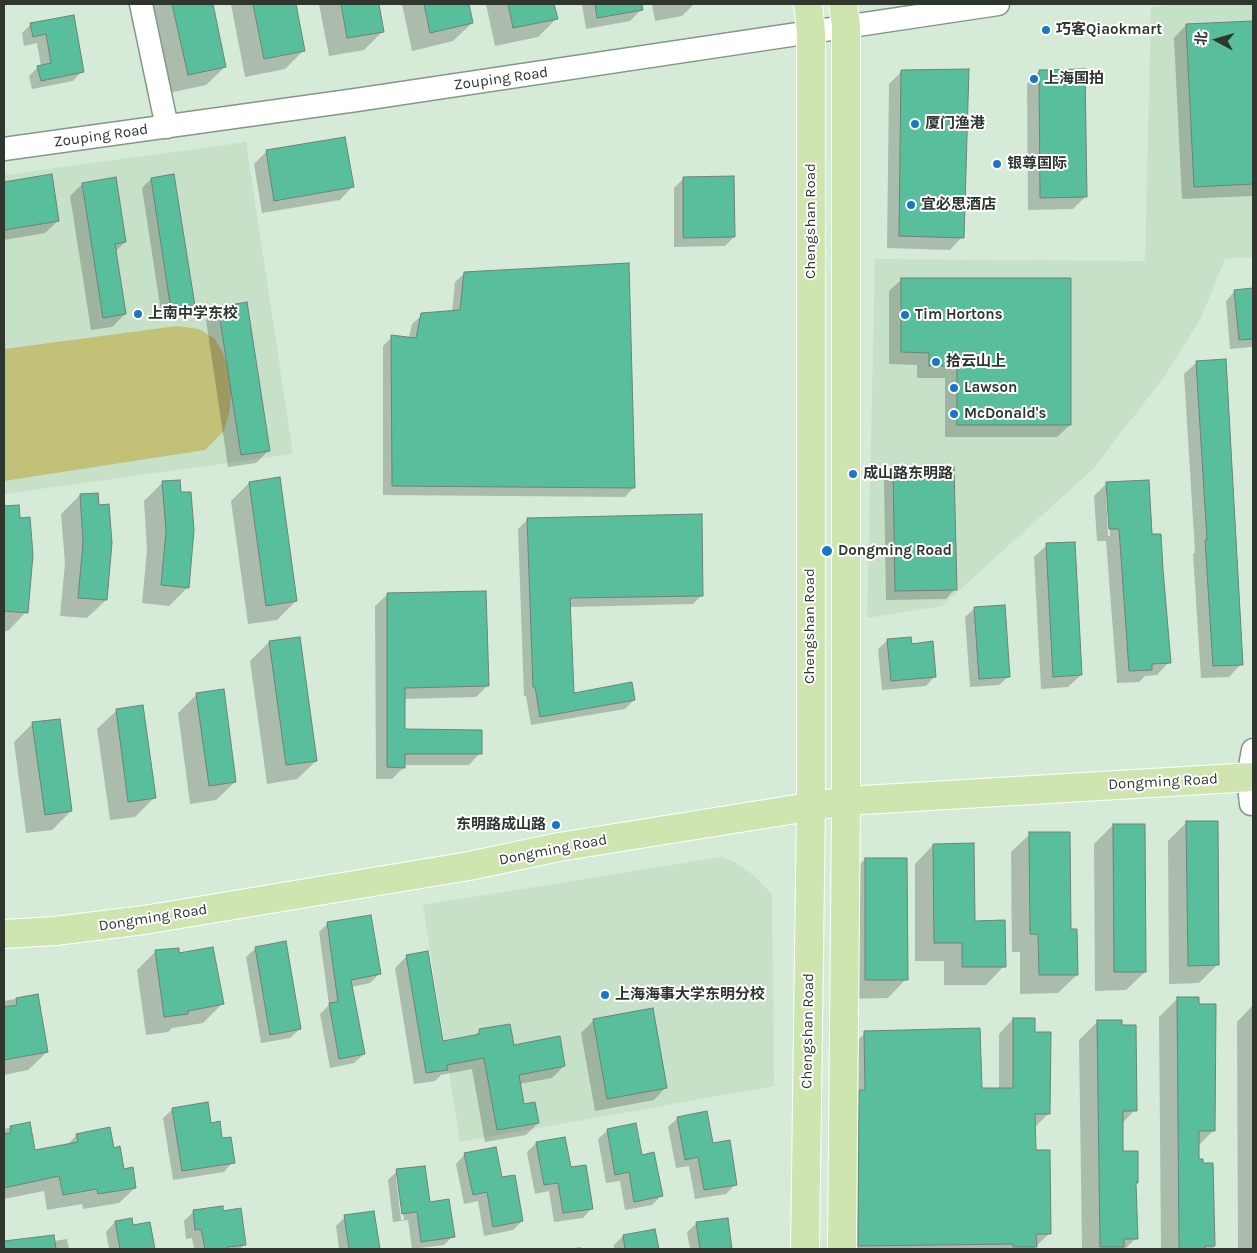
<!DOCTYPE html>
<meta charset="utf-8">
<style>
body{margin:0}
#map{position:relative;width:1257px;height:1253px;overflow:hidden;background:#d6ebd7;font-family:Karla,"Noto Sans SC",sans-serif}
canvas{display:block}
.frame{position:absolute;inset:0;border:5px solid #2e362e;pointer-events:none}
.north{position:absolute;left:1192px;top:15px;width:50px;height:50px;-webkit-text-stroke:4px #fff;paint-order:stroke;rotate:276deg;font-size:14px;font-weight:700;line-height:20px;text-align:center;color:#2e362e}
.north::after{content:'';display:block;margin:auto;width:18px;height:22px;background:#2e362e;clip-path:polygon(50% 0,100% 100%,50% 72%,0 100%)}
</style>
<div id="map">
<canvas width="1257" height="1253"></canvas>
<div class="frame"></div>
<div class="north">北</div>
</div>
<script>
const c = document.querySelector('canvas').getContext('2d');
c.lineJoin = 'round';
function paint(path, color) {
  c.fillStyle = color;
  c.fill(path, 'evenodd');
}
function toPath(rows) {
  const path = new Path2D();
  for (const r of rows) {
    path.moveTo(r[0], r[1]);
    for (let i = 2; i < r.length; i += 2) path.lineTo(r[i], r[i + 1]);
  }
  return path;
}
function trace(path, color, width, dash) {
  c.strokeStyle = color;
  c.lineWidth = width;
  c.lineCap = dash ? 'butt' : 'round';
  c.setLineDash(dash || []);
  c.stroke(path);
}
function write(font, color, halo, rows, align = 'center') {
  c.font = font + ' Karla,"Noto Sans SC",sans-serif';
  c.lineWidth = 4;
  c.setLineDash([]);
  c.textBaseline = 'middle';
  c.strokeStyle = halo;
  c.fillStyle = color;
  for (const [text, x, y, turn = 0] of rows) {
    c.save();
    c.translate(x, y);
    c.rotate((+turn || 0) * Math.PI / 180);
    c.textAlign = isNaN(turn) ? turn : align;
    if (halo) c.strokeText(text, 0, 0);
    c.fillText(text, 0, 0);
    c.restore();
  }
}
const built = toPath([
 [1175,4,1253,4,1253,257,1225,259,1201,318,1164,377,1093,469,942,606,867,618,875,259,1145,261,1151,7],
 [246,142,293,454,4,494,4,175],
 [721,857,737,863,758,879,772,895,774,1086,460,1142,423,905]
]);
const green = toPath([
 [177,326,199,329,214,338,222,351,229,371,232,390,229,413,224,431,205,450,4,481,4,349]
]);
const shadow = toPath([
 [150,4,211,4,225,67,206,85,169,93],
 [231,4,295,4,304,50,285,69,245,77],
 [319,4,378,4,383,31,364,50,329,56],
 [402,4,468,4,472,23,453,41,412,51],
 [486,4,553,4,556,19,538,37,495,46],
 [582,4,640,4,641,10,630,21,586,29],
 [652,4,694,4,682,16,655,21],
 [73,17,82,71,73,81,32,89,29,76,38,67,41,66,37,43,24,46,22,33,31,24],
 [1253,22,1253,196,1182,199,1174,38,1186,25],
 [902,71,962,237,950,250,887,248,889,84],
 [1039,71,1085,197,1073,209,1028,210,1027,84],
 [267,151,352,187,340,200,262,213,254,164],
 [51,176,58,221,45,233,4,240,4,183],
 [115,179,125,242,115,252,125,314,112,327,91,330,70,196,82,184],
 [151,179,194,306,184,315,162,319,142,188],
 [683,179,734,237,725,246,674,247,674,188],
 [465,273,634,487,625,497,383,495,383,346,392,337,409,338,412,324,422,315,452,312,455,282],
 [902,279,1070,425,1057,437,945,437,945,378,917,378,917,365,889,364,889,291],
 [1253,290,1253,345,1251,347,1230,349,1226,301,1235,291],
 [219,308,269,450,256,463,228,467,206,320],
 [1197,362,1241,664,1229,677,1201,678,1193,554,1195,552,1184,374],
 [893,470,955,589,946,599,886,600,884,479],
 [162,483,188,587,169,606,142,603,147,550,144,501],
 [249,483,296,601,277,620,248,624,231,501],
 [1107,483,1151,536,1169,662,1157,675,1145,676,1139,682,1117,683,1106,541,1097,541,1094,496],
 [1106,493,1108,493,1110,536,1108,536],
 [80,495,106,600,87,618,60,616,65,563,61,514],
 [18,507,26,612,8,631,4,631,4,508],
 [527,520,702,595,693,604,569,607,572,694,634,700,625,709,531,725,526,696,524,696,518,529],
 [1047,545,1081,675,1068,687,1041,689,1034,557],
 [387,595,488,685,476,697,404,699,404,730,480,753,469,765,404,765,404,767,392,779,376,779,375,606],
 [975,608,1009,676,999,685,970,687,965,617],
 [299,638,316,761,297,779,267,784,250,661,269,642],
 [888,640,910,645,935,676,926,686,882,690,878,649],
 [197,694,235,782,216,800,190,804,178,713],
 [142,707,154,798,135,817,110,820,97,729,116,711],
 [33,723,71,811,52,830,26,833,14,742],
 [1187,822,1217,965,1199,983,1169,984,1168,841],
 [1113,825,1145,972,1126,990,1095,991,1094,844],
 [1030,834,1069,930,1077,975,1058,993,1020,994,1020,952,1012,952,1011,852],
 [933,845,974,922,1004,966,986,985,944,985,944,961,915,961,915,864],
 [865,859,906,979,888,998,847,999,846,878],
 [328,923,379,974,370,983,351,987,364,1054,354,1063,330,1068,320,1014,329,1005,319,932],
 [256,948,300,1029,290,1038,261,1043,246,957],
 [156,951,178,954,222,1004,203,1023,172,1028,168,1032,146,1035,137,970],
 [407,956,442,1042,474,1036,480,1030,513,1046,564,1066,552,1078,519,1084,523,1106,538,1123,526,1135,485,1142,472,1069,441,1075,435,1081,414,1084,395,968],
 [37,995,47,1052,28,1070,4,1075,4,1001],
 [1178,998,1214,1130,1198,1146,1198,1160,1202,1165,1212,1164,1214,1249,1161,1249,1159,1017],
 [1253,1005,1253,1249,1238,1249,1237,1022],
 [1013,1019,1033,1033,1049,1113,1034,1128,1035,1151,1050,1233,1033,1249,844,1249,851,1047,865,1033,981,1090,999,1089,999,1034],
 [594,1020,666,1087,654,1100,595,1111,581,1033],
 [1098,1021,1135,1110,1121,1124,1122,1153,1137,1182,1135,1184,1136,1238,1125,1249,1082,1249,1079,1040],
 [173,1109,210,1124,221,1140,233,1162,224,1172,173,1180,163,1118],
 [678,1118,712,1144,735,1185,726,1194,695,1199,689,1166,676,1168,668,1127],
 [29,1124,34,1151,66,1146,77,1135,113,1149,123,1170,135,1188,119,1203,83,1209,82,1204,47,1210,44,1191,4,1199,4,1129],
 [608,1130,641,1156,661,1196,652,1205,625,1210,620,1181,606,1183,598,1139],
 [564,1138,570,1168,592,1208,583,1218,554,1222,549,1191,535,1194,527,1152,536,1143],
 [465,1154,501,1178,522,1221,513,1230,484,1236,478,1201,464,1204,456,1164],
 [397,1171,453,1236,444,1245,412,1249,408,1220,393,1222,388,1180],
 [396,1177,398,1177,404,1220,401,1220],
 [193,1212,222,1213,245,1244,240,1249,194,1249,192,1238,186,1239,184,1221],
 [373,1212,378,1249,339,1249,336,1226,345,1217],
 [131,1219,132,1226,149,1223,154,1249,109,1249,106,1232,115,1222],
 [727,1219,731,1249,690,1249,687,1232,697,1223],
 [654,1230,658,1249,614,1249,614,1245,623,1236],
 [67,1239,69,1249,16,1249,25,1240,54,1241],
 [581,1247,581,1249,567,1249]
]);
const building = toPath([
 [172,4,213,4,226,67,188,75,172,4],
 [253,4,296,4,305,51,264,59,253,4],
 [341,4,379,4,384,32,347,38,341,4],
 [424,4,469,4,473,23,430,33,424,4],
 [508,4,554,4,558,19,513,28,508,4],
 [595,4,642,4,643,10,597,18,595,4],
 [74,15,84,72,41,81,37,66,51,63,46,34,33,37,30,23,74,15],
 [1253,21,1253,184,1194,187,1186,24,1253,21],
 [969,69,964,238,899,236,901,70,969,69],
 [1085,69,1087,197,1040,198,1039,70,1085,69],
 [345,137,354,187,274,201,266,150,345,137],
 [52,174,59,221,4,230,4,182,52,174],
 [174,174,195,306,171,310,151,178,174,174],
 [734,176,735,237,683,238,683,177,734,176],
 [116,177,126,242,115,244,126,314,103,318,82,183,116,177],
 [629,263,635,488,392,486,391,335,416,338,421,313,460,310,464,272,629,263],
 [901,278,1071,278,1071,425,957,425,957,366,929,366,929,353,901,352,901,278],
 [1253,288,1253,339,1239,340,1234,290,1253,288],
 [247,302,270,451,241,455,218,307,247,302],
 [1226,359,1243,665,1213,666,1205,540,1207,540,1196,361,1226,359],
 [954,467,957,590,895,591,893,469,954,467],
 [280,477,297,601,266,606,249,482,280,477],
 [180,480,181,492,191,492,194,530,189,588,161,585,166,531,162,481,180,480],
 [1149,480,1152,534,1161,534,1163,570,1171,663,1152,664,1152,670,1129,671,1119,529,1109,529,1106,482,1149,480],
 [98,493,99,505,109,504,112,543,107,600,78,598,83,543,80,494,98,493],
 [19,505,20,518,30,517,33,555,28,613,4,611,4,506,19,505],
 [702,514,703,596,570,598,574,693,632,682,635,700,540,717,535,687,533,687,527,518,702,514],
 [1075,542,1082,675,1053,677,1046,543,1075,542],
 [486,591,489,686,405,688,405,729,482,730,482,754,405,754,405,768,387,767,387,593,486,591],
 [1005,605,1010,677,979,679,974,607,1005,605],
 [300,637,317,761,286,765,269,641,300,637],
 [911,637,912,644,933,641,936,677,891,681,887,639,911,637],
 [224,689,236,782,209,786,196,693,224,689],
 [143,705,156,798,128,802,116,709,143,705],
 [60,719,72,811,45,815,32,722,60,719],
 [1186,821,1218,821,1219,965,1188,966,1186,821],
 [1113,824,1145,824,1146,972,1114,972,1113,824],
 [1029,832,1070,832,1071,929,1077,929,1078,975,1039,975,1038,934,1030,934,1029,832],
 [974,843,975,921,1005,920,1006,967,962,967,962,943,934,943,933,844,974,843],
 [865,858,907,858,908,980,865,980,865,858],
 [371,915,381,974,351,980,365,1054,339,1059,329,1003,338,1002,327,922,371,915],
 [286,941,301,1029,270,1035,255,947,286,941],
 [213,947,224,1004,188,1011,188,1014,164,1017,155,950,179,948,179,953,213,947],
 [428,951,443,1041,480,1034,479,1029,510,1024,514,1045,560,1036,565,1066,519,1075,524,1104,535,1102,539,1123,497,1130,484,1058,447,1065,448,1070,426,1073,406,955,428,951],
 [38,994,48,1052,4,1060,4,1007,17,1005,16,998,38,994],
 [1177,997,1199,997,1199,1004,1216,1004,1215,1131,1199,1131,1199,1159,1203,1159,1203,1163,1213,1163,1215,1246,1205,1246,1205,1249,1179,1249,1177,997],
 [653,1008,667,1088,607,1099,593,1019,653,1008],
 [1013,1018,1035,1018,1035,1032,1051,1032,1050,1114,1035,1114,1036,1150,1050,1150,1051,1234,1036,1234,1037,1247,1013,1247,1013,1244,858,1246,859,1090,865,1090,864,1031,980,1028,982,1088,1013,1088,1013,1018],
 [1097,1020,1122,1020,1122,1025,1136,1025,1137,1111,1123,1111,1123,1151,1138,1151,1138,1183,1136,1183,1138,1239,1124,1239,1124,1247,1100,1247,1097,1020],
 [208,1102,211,1123,220,1121,222,1138,231,1137,235,1163,182,1171,172,1108,208,1102],
 [707,1111,713,1143,730,1140,737,1185,704,1190,698,1157,685,1160,677,1117,707,1111],
 [30,1122,35,1150,78,1142,76,1134,110,1127,114,1148,120,1146,124,1169,133,1167,136,1188,98,1194,97,1189,63,1195,59,1176,4,1188,4,1134,11,1133,10,1126,30,1122],
 [636,1123,642,1155,654,1152,663,1196,634,1202,629,1172,615,1175,607,1129,636,1123],
 [565,1137,571,1167,586,1165,593,1209,563,1213,558,1183,544,1185,536,1142,565,1137],
 [496,1147,502,1177,515,1175,523,1221,493,1227,487,1192,473,1195,464,1153,496,1147],
 [425,1166,430,1202,449,1199,455,1237,421,1242,417,1212,402,1214,396,1169,425,1166],
 [223,1206,223,1211,241,1208,246,1245,228,1247,228,1249,205,1249,201,1229,195,1230,193,1210,223,1206],
 [374,1211,380,1249,349,1249,344,1215,374,1211],
 [132,1218,133,1225,150,1222,155,1249,120,1249,115,1221,132,1218],
 [728,1218,732,1249,700,1249,696,1222,728,1218],
 [655,1229,659,1249,625,1249,623,1235,655,1229],
 [54,1235,56,1249,4,1249,4,1241,54,1235]
]);
const minor = toPath([
 [141,4,167,127],
 [4,149,356,100,998,4],
 [1253,750,1248,777,1251,804,1253,804]
]);
const major = toPath([
 [4,934,55,931,144,920,469,866,559,847,846,801,1253,777],
 [805,1249,811,806,811,32,808,4],
 [842,1249,846,801,846,26,843,4]
]);
const markers = [
 [1046,30,5,"#1a77c3"],
 [1034,79,5,"#1a77c3"],
 [915,124,5,"#1a77c3"],
 [997,164,5,"#1a77c3"],
 [911,205,5,"#1a77c3"],
 [138,314,5,"#1a77c3"],
 [905,315,5,"#1a77c3"],
 [936,362,5,"#1a77c3"],
 [954,388,5,"#1a77c3"],
 [954,414,5,"#1a77c3"],
 [853,474,5,"#1a77c3"],
 [827,551,6,"#1a77c3"],
 [556,825,5,"#1a77c3"],
 [605,995,5,"#1a77c3"]
];
const poiNames = [
 ["巧客Qiaokmart",1056,30],
 ["上海国拍",1044,79],
 ["厦门渔港",925,124],
 ["银尊国际",1007,164],
 ["宜必思酒店",921,205],
 ["上南中学东校",148,314],
 ["Tim Hortons",915,315],
 ["拾云山上",946,362],
 ["Lawson",964,388],
 ["McDonald's",964,414],
 ["成山路东明路",863,474],
 ["Dongming Road",838,551],
 ["东明路成山路",546,825,"right"],
 ["上海海事大学东明分校",615,995]
];
const streetNames = [
 ["Zouping Road",501,79,-8],
 ["Zouping Road",101,136,-8],
 ["Chengshan Road",811,221,-90],
 ["Chengshan Road",810,626,-90],
 ["Dongming Road",1163,782,-3],
 ["Dongming Road",553,850,-11],
 ["Dongming Road",153,918,-9],
 ["Chengshan Road",808,1031,-89]
];
paint(built, '#c6e1c8');
paint(green, '#c3c178');
paint(shadow, '#0003');
paint(building, '#59be9b');
trace(building, '#6a8479', 1);
trace(minor, '#839785', 25);
trace(major, '#fff', 30);
trace(minor, '#fff', 22);
trace(major, '#cfe5b0', 28);
for (const [x, y, r, color] of markers) {
  const dot = new Path2D();
  dot.arc(x, y, r, 0, 2 * Math.PI);
  c.fillStyle = color;
  c.fill(dot);
  trace(dot, '#fff', 2);
}
write('bold 15px', '#2e362e', '#fff', poiNames, 'left');
write('15px', '#2e362e', '#fff', streetNames);
</script>
